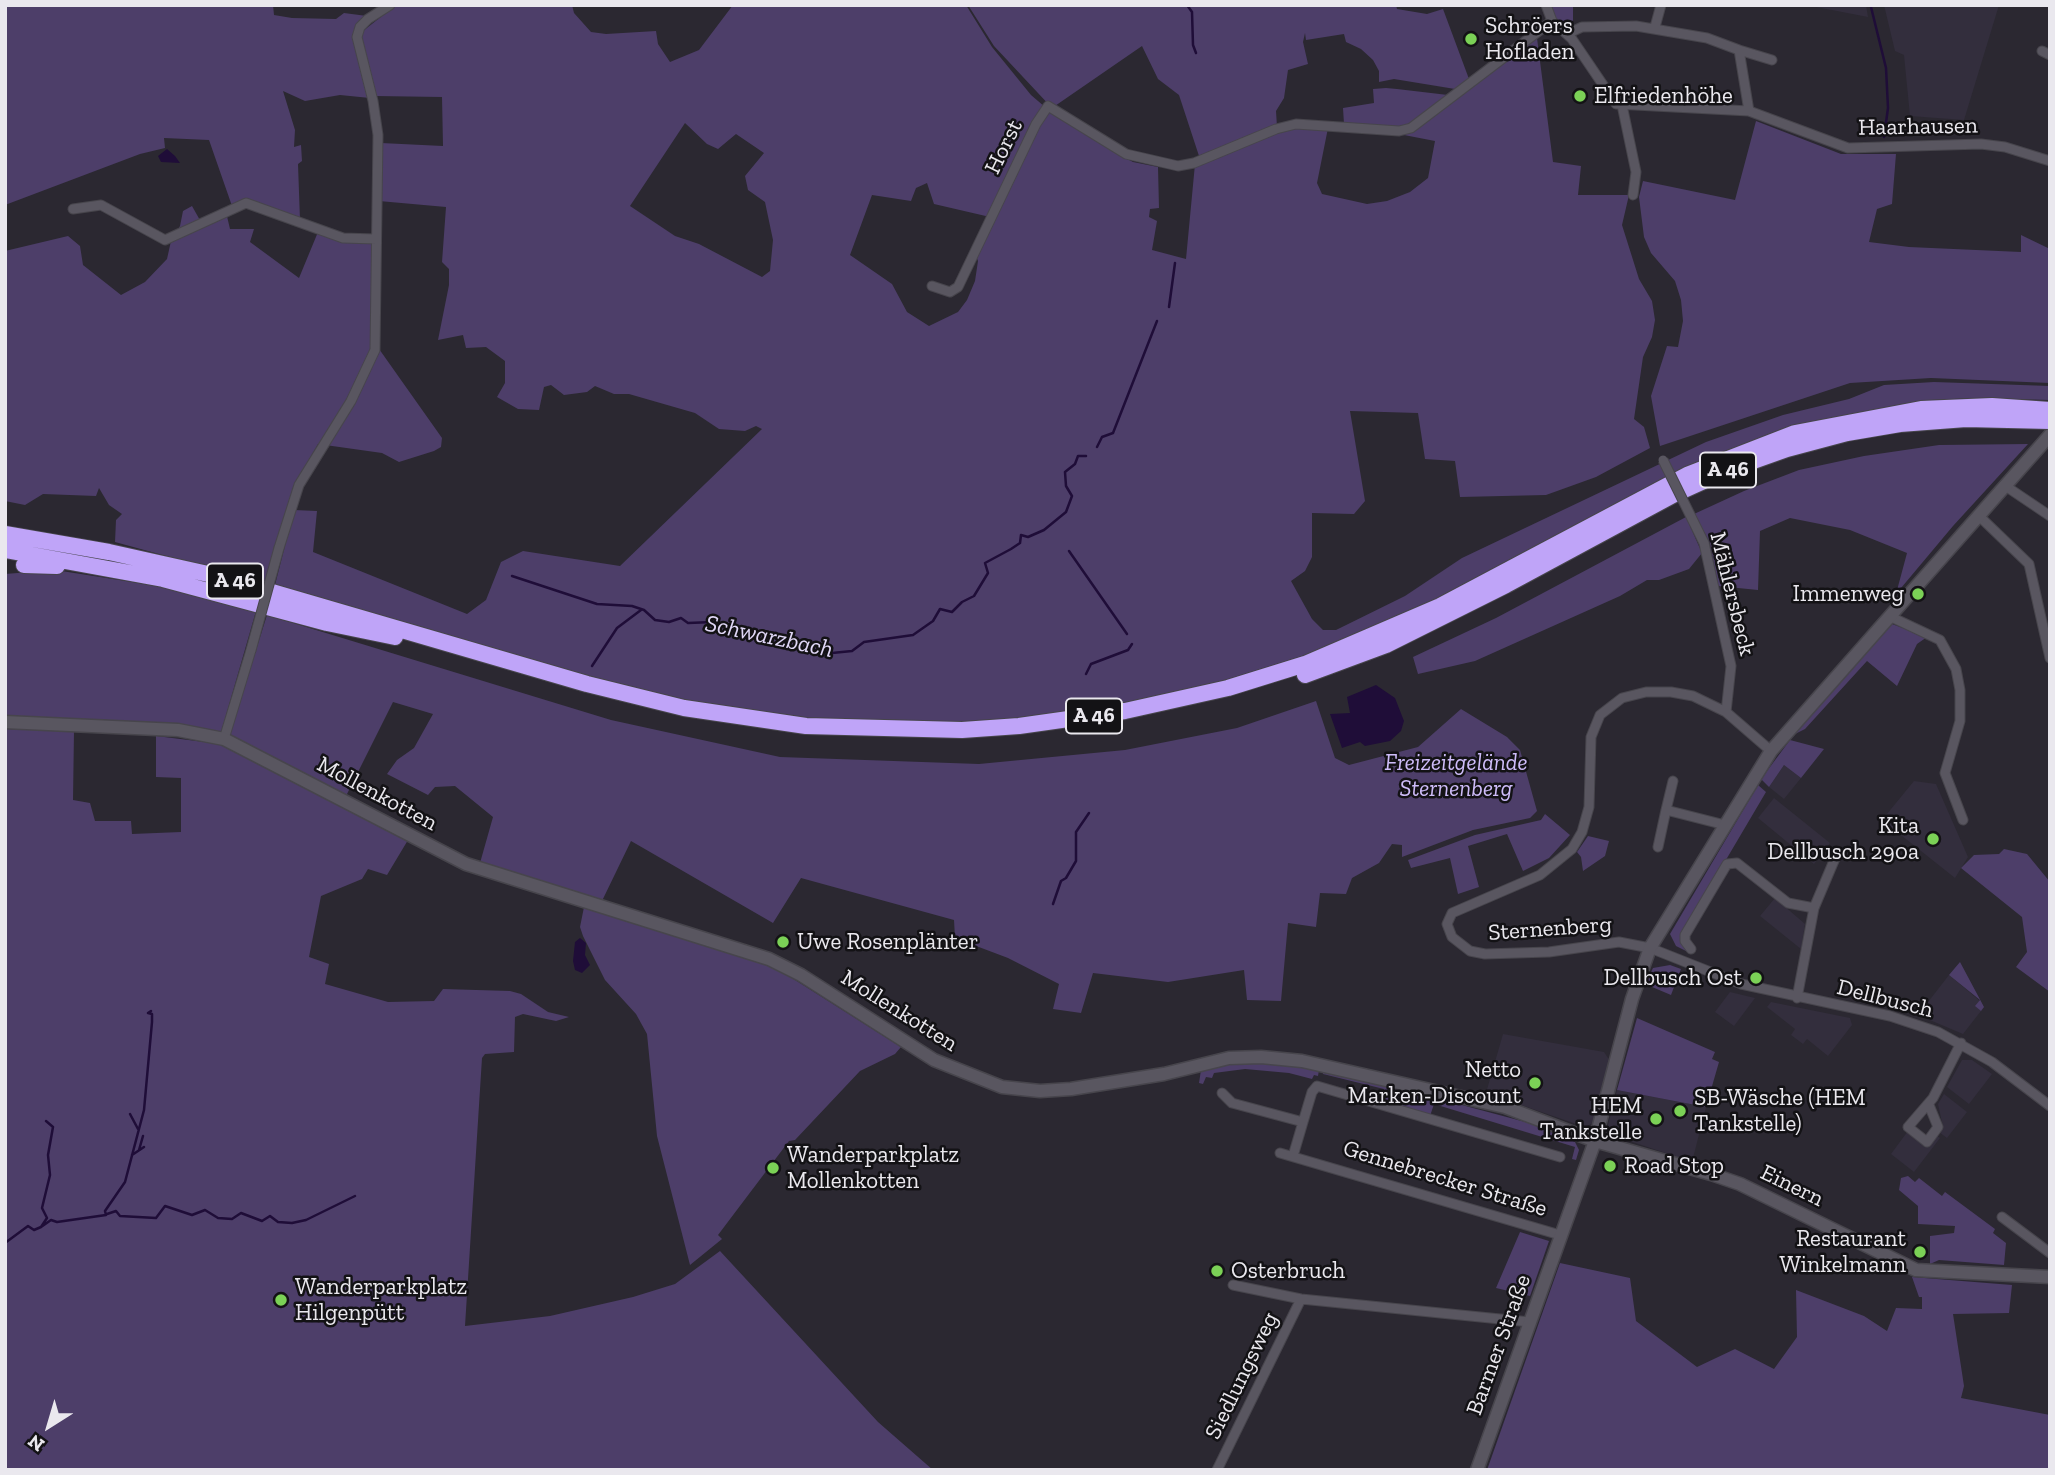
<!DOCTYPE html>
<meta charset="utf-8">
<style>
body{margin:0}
#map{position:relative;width:2055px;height:1475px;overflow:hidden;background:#2b2831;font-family:"Zilla Slab",serif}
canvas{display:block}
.frame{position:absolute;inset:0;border:7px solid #eae8ee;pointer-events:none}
.north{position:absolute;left:14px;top:1391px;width:70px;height:70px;-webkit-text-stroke:5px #131215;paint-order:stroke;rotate:217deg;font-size:19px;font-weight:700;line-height:28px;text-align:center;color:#eae8ee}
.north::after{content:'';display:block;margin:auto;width:24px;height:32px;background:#eae8ee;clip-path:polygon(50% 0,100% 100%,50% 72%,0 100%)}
</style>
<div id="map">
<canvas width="2055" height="1475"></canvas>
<div class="frame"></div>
<div class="north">N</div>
</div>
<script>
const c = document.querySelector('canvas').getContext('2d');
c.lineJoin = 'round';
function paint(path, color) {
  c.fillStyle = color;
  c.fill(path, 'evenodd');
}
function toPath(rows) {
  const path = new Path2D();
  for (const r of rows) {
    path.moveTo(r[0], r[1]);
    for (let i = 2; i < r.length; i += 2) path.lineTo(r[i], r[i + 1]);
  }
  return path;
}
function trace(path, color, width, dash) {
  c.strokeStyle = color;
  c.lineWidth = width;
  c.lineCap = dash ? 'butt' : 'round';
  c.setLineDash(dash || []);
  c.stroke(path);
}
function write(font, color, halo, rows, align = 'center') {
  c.font = font + ' "Zilla Slab",serif';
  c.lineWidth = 5;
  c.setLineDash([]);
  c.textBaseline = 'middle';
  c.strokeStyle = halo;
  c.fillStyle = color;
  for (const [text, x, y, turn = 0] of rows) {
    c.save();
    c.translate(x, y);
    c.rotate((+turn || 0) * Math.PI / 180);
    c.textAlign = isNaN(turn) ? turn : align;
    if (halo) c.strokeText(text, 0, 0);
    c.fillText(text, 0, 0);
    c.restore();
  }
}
const built = toPath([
 [1806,5,1866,5,1868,17],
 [1884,5,1999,5,1964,120,1910,116,1904,55,1895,51],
 [1784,765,1801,778,1784,799,1769,787],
 [1914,781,1936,784,1968,857,1955,878,1882,820],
 [1774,798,1830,843,1814,864,1758,818],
 [1775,898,1805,924,1801,949,1760,916],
 [1949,975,1980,1001,1976,1006,1981,1011,1963,1034,1918,1015],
 [1730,992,1755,998,1734,1026,1715,1012],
 [1771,1002,1850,1018,1852,1025,1828,1056,1807,1039,1803,1044,1791,1035,1795,1029,1767,1007],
 [1503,1034,1604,1052,1610,1061,1593,1123,1585,1127,1486,1093],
 [1962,1060,1972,1060,1992,1074,1969,1104,1947,1087],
 [1617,1090,1706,1107,1692,1162,1606,1133],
 [1944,1094,1967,1112,1947,1138,1939,1132,1943,1127,1938,1104],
 [1908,1131,1928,1146,1936,1135,1940,1138,1914,1172,1891,1154]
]);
const green = toPath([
 [5,5,273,5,274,15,292,18,336,19,344,13,367,16,359,25,370,98,340,95,305,101,283,91,295,130,294,147,301,145,302,161,298,164,300,220,247,200,232,206,209,140,164,138,165,148,140,154,5,205],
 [396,5,572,5,574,13,591,32,606,34,656,31,658,44,670,62,699,50,733,5,966,5,992,47,1031,95,1045,107,990,217,934,204,927,183,916,188,911,201,872,195,850,255,892,284,907,312,929,326,958,312,967,300,975,281,978,261,975,253,1047,109,1116,153,1133,162,1158,167,1159,208,1150,209,1149,217,1157,221,1152,250,1186,259,1195,164,1280,129,1328,128,1317,183,1322,194,1367,204,1387,201,1410,192,1428,178,1435,141,1404,135,1537,38,1553,162,1581,166,1578,195,1629,195,1622,225,1639,279,1652,301,1655,320,1652,337,1643,357,1634,419,1644,427,1650,448,1596,477,1546,495,1460,497,1455,461,1425,459,1418,413,1350,411,1365,501,1354,514,1312,513,1312,557,1305,571,1291,581,1312,619,1323,630,1336,630,1405,596,1462,558,1706,442,1783,415,1849,399,1884,385,1934,382,2050,386,2050,400,1976,398,1932,400,1925,405,1862,414,1344,643,1158,701,941,728,854,727,663,700,275,585,294,510,317,511,313,552,467,614,486,600,501,562,523,551,620,566,762,429,756,426,745,431,719,429,695,413,629,394,614,394,595,386,587,392,564,395,551,385,544,387,539,410,518,409,497,397,505,383,505,361,486,347,466,348,463,335,438,340,449,285,449,269,442,262,446,207,379,201,381,143,443,146,442,97,375,96,361,40,363,31],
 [685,123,707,144,718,149,736,134,764,153,745,176,748,190,765,202,773,240,770,271,762,277,699,244,675,236,630,206],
 [968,5,1396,5,1397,9,1427,14,1443,9,1469,79,1455,89,1394,79,1379,82,1379,71,1373,60,1361,49,1346,42,1344,34,1306,40,1305,33,1303,42,1308,64,1288,70,1284,98,1276,111,1277,127,1200,159,1179,95,1158,79,1142,46,1052,108,994,46],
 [1551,5,1573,5,1573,23,1563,25,1555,17],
 [1386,88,1397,89,1448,95,1402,129,1344,124,1343,108,1374,103,1373,89],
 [1756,121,1841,154,1896,154,1892,204,1877,209,1869,242,1909,247,2021,252,2021,235,2050,249,2050,383,1931,378,1850,383,1660,446,1651,396,1667,346,1678,347,1683,321,1681,300,1675,281,1651,253,1644,237,1639,197,1643,181,1735,200],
 [192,206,201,222,226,212,230,229,254,229,250,242,299,278,318,232,373,241,372,339,442,438,441,447,434,451,399,462,382,453,318,444,293,488,265,583,115,542,116,520,122,514,109,505,99,488,96,496,43,494,25,505,5,501,5,251,68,236,80,246,83,265,121,295,145,282,167,259,171,241,180,226,183,211],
 [2028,444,1953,526,1896,594,1907,553,1850,530,1790,518,1760,531,1758,590,1718,586,1710,543,1694,514,1744,491,1799,470,1864,456,1939,445],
 [1686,517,1702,553,1689,569,1659,580,1647,580,1620,596,1475,661,1418,674,1413,657,1496,618],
 [55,570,158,586,256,611,221,733,109,720,5,716,5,574],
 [267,615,611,720,780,757,979,764,1125,750,1237,728,1316,701,1335,758,1349,765,1418,747,1461,709,1507,737,1520,750,1537,811,1530,818,1473,830,1402,857,1402,845,1392,844,1379,863,1352,878,1346,894,1320,893,1316,927,1288,923,1281,1001,1247,1000,1244,970,1168,982,1093,973,1081,1013,1053,1009,1059,984,1008,958,955,938,954,920,801,878,773,923,631,841,601,903,480,863,493,817,455,786,435,787,428,795,387,774,397,760,414,748,433,714,393,702,346,796,229,736],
 [1892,624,1927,637,1917,644,1897,686,1867,661,1805,729,1795,734],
 [5,729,74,731,73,800,90,803,95,821,131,821,132,834,181,832,181,778,156,777,156,736,221,744,408,840,387,875,368,869,362,879,321,896,309,957,329,964,325,984,388,1002,434,1001,443,989,510,991,521,994,548,1012,569,1017,556,1021,523,1014,515,1017,514,1052,485,1054,482,1058,465,1326,550,1316,633,1297,675,1284,720,1251,878,1422,933,1470,5,1470],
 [1790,740,1824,749,1801,778,1784,765,1769,787,1761,779],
 [1758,785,1766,792,1684,931,1687,951,1692,954,1676,946,1670,934],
 [1545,814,1570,835,1549,858,1523,871,1507,834,1468,846,1479,887,1458,894,1450,858,1411,868,1408,860,1475,835,1541,820],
 [1588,836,1609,841,1605,856,1583,871,1581,857,1577,852],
 [2004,849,2027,854,2050,882,2050,992,2016,967,2027,952,2022,917,1961,868,1974,855,1999,854],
 [584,907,773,966,901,1047,895,1054,860,1071,795,1140,789,1141,718,1235,722,1239,690,1265,657,1136,647,1034,636,1014,605,980,583,936,580,927],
 [1960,962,1984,1007,1981,1011,1975,1006,1980,1000,1949,975],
 [1670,965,1681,969,1671,995,1645,984,1653,968],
 [1637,1018,1715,1052,1712,1059,1719,1062,1706,1107,1617,1090],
 [1249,1063,1296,1065,1319,1070,1318,1076,1314,1075,1312,1079,1289,1073,1245,1069,1214,1073,1212,1078,1206,1077,1203,1084,1199,1083,1201,1070,1221,1064],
 [1323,1071,1391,1086,1529,1123,1575,1142,1579,1150,1576,1160,1572,1159,1575,1147,1434,1104,1430,1116,1382,1101,1384,1089,1323,1074],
 [1908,1176,1915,1182,1919,1178,1942,1196,1945,1192,1995,1229,1993,1233,2006,1243,2004,1265,1939,1260,1930,1264,1930,1236,1954,1233,1955,1226,1918,1224,1918,1206,1899,1190,1901,1178],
 [1520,1232,1549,1241,1530,1296,1496,1288],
 [1560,1263,1630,1278,1636,1321,1697,1367,1735,1349,1774,1369,1797,1337,1796,1290,1864,1316,1887,1331,1896,1308,1922,1309,1922,1297,1919,1297,1912,1277,2012,1285,2009,1313,1953,1314,1964,1386,1961,1398,2050,1415,2050,1470,1487,1470]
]);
const water = toPath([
 [167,149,175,156,180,163,161,162,158,156],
 [1376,685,1395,698,1404,721,1401,731,1390,741,1365,746,1360,742,1342,748,1330,714,1350,713,1347,697],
 [580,938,586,943,585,955,590,965,582,973,575,970,573,961,575,942]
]);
const stream = toPath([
 [1187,5,1192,12,1193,45,1196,53],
 [1871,7,1886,68,1888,108,1884,137],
 [1169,307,1175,263],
 [1097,447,1102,437,1113,433,1157,321],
 [1069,551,1127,634],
 [512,576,597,604,632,606,644,610,655,620,669,622,681,618,688,623,713,622,729,628,742,627,755,632,776,633,785,645,832,653,852,651,864,642,913,635,933,621,940,609,952,612,962,602,974,596,988,573,985,563,1011,549,1020,543,1021,535,1028,537,1044,530,1066,512,1072,496,1066,486,1065,472,1075,464,1078,456,1086,456],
 [592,666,617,628,641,610],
 [1086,674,1091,664,1128,650,1132,644],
 [1053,904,1061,881,1066,878,1076,861,1076,832,1089,813],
 [130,1114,138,1129],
 [139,1150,143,1136],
 [132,1155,144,1147],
 [107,1214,116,1211,120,1216,156,1218,165,1206,192,1215,205,1210,218,1218,232,1219,241,1213,262,1221,270,1216,278,1222,292,1223,306,1220,355,1196],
 [41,1227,51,1220,57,1222,106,1215,105,1211,125,1182,144,1110,152,1022,152,1014,148,1013,151,1011],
 [5,1243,28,1226,34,1230,41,1227,47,1218,42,1208,50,1175,48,1155,53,1127,46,1121]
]);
const minor = toPath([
 [1546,5,1552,21,1572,39,1616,104,1749,111,1848,148,1981,144,2005,147,2050,161],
 [1655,27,1661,5],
 [1567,34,1582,27,1636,26,1707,38,1739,50,1749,111],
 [1739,50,1772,60],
 [2042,51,2050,55],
 [1622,105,1636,172,1633,195],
 [73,209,101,205,165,240,246,203,343,238,376,239],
 [932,286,950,292,958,287,1036,124,1048,106,1126,154,1178,166,1194,163,1276,129,1296,124,1399,131,1411,128,1552,21],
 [2004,485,2050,516],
 [1978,515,2029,564,2050,658],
 [1704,543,1731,666,1726,712],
 [279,548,299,485,351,401,375,350,378,135,373,101,357,37,360,27,368,19,390,5],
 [1889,616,1940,640,1956,669,1960,690,1960,721,1945,773,1963,820],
 [224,739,251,650],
 [1771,751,1726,712,1693,696,1671,692,1646,692,1622,698,1600,715,1591,737,1589,807,1582,832,1572,849,1540,875,1452,913,1447,924,1452,937,1470,951,1485,954,1549,952,1619,942,1650,948,1741,984,1890,1016,1938,1032,1992,1062,2050,1106],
 [1666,810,1673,781],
 [1658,847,1666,810,1725,825],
 [1691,949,1685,941,1685,935,1727,864,1737,863,1788,903,1814,908],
 [1797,998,1814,908,1836,856],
 [1222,1093,1232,1103,1303,1122,1293,1156],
 [1929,1105,1938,1127,1927,1142,1908,1127,1933,1098,1961,1043],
 [1303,1122,1312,1092,1317,1086,1560,1157],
 [1280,1153,1560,1235],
 [2002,1217,2050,1253],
 [1233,1285,1301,1299,1530,1322],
 [1217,1470,1301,1299]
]);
const secondary = toPath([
 [5,722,178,730,224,739,466,864,769,959,801,975,934,1060,1002,1087,1040,1091,1071,1089,1164,1074,1229,1058,1261,1057,1302,1061,1505,1107,1595,1141,1711,1174,1740,1184,1916,1270,2050,1277],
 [1477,1470,1595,1141,1632,999,1650,948,1771,751,2050,435]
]);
const motorway = toPath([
 [5,534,109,552,217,576,587,684,684,708,806,726,962,730,1019,726,1125,711,1228,688,1305,664,1440,606,1687,475,1795,433,1921,409,1992,406,2050,410],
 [5,550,163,579,327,623,395,637],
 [24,565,57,566],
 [1305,675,1386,645,1506,585,1673,495,1728,470,1787,449,1847,433,1900,424,1966,419,2050,421]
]);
const minorBridge = toPath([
 [1663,460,1704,543],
 [251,650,279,548]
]);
const markers = [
 [1471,39,7,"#7bd156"],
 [1580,96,7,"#7bd156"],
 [1918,594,7,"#7bd156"],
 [1933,839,7,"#7bd156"],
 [783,942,7,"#7bd156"],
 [1756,978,7,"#7bd156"],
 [1535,1083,7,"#7bd156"],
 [1680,1111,7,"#7bd156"],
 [1656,1119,7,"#7bd156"],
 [1610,1166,7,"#7bd156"],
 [773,1168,7,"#7bd156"],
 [1920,1252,7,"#7bd156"],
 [1217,1271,7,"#7bd156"],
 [281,1300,7,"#7bd156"]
];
const shields = [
 [1728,470,56],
 [235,581,56],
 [1094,716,56]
];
const shieldNames = [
 ["A 46",1728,470],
 ["A 46",235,581],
 ["A 46",1094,716]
];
const poiNames = [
 ["Schröers",1485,26],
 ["Hofladen",1485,52],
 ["Elfriedenhöhe",1594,96],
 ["Immenweg",1904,594,"right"],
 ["Kita",1919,826,"right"],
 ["Dellbusch 290a",1919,852,"right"],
 ["Uwe Rosenplänter",797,942],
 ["Dellbusch Ost",1742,978,"right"],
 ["Netto",1521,1070,"right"],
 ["Marken-Discount",1521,1096,"right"],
 ["SB-Wäsche (HEM",1694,1098],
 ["Tankstelle)",1694,1124],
 ["HEM",1642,1106,"right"],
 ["Tankstelle",1642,1132,"right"],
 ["Wanderparkplatz",787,1155],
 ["Mollenkotten",787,1181],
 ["Road Stop",1624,1166],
 ["Restaurant",1906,1239,"right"],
 ["Winkelmann",1906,1265,"right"],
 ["Osterbruch",1231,1271],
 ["Wanderparkplatz",295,1287],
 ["Hilgenpütt",295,1313]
];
const streetNames = [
 ["Haarhausen",1918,127,-1],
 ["Horst",1004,147,-64],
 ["Mählersbeck",1732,594,76],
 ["Mollenkotten",377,794,28],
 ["Sternenberg",1550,929,-4],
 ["Dellbusch",1885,999,14],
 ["Mollenkotten",899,1011,32],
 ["Gennebrecker Straße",1445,1179,17],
 ["Einern",1792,1186,26],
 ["Barmer Straße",1499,1345,-70],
 ["Siedlungsweg",1242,1376,-64]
];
const parkNames = [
 ["Freizeitgelände",1456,763],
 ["Sternenberg",1456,789]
];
const waterNames = [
 ["Schwarzbach",769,637,12]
];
paint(built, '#332e3d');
paint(green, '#4d3e69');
paint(water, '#1f0d38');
trace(stream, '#1f0d38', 2.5);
trace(minor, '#47454c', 11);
trace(secondary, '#47454c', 15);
trace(motorway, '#47454c', 18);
trace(minor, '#595660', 9);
trace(secondary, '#595660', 12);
trace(motorway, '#bfa4f8', 16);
trace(minorBridge, '#47454c', 11, []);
trace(minorBridge, '#595660', 9);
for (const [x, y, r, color] of markers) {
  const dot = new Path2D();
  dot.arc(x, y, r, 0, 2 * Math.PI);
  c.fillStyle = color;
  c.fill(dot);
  trace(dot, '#131215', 2.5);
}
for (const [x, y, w] of shields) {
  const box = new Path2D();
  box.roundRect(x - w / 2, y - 17.5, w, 35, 5);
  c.fillStyle = '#131215';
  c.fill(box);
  trace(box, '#eae8ee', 2);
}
write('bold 21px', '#eae8ee', null, shieldNames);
write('23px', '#eae8ee', '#131215', poiNames, 'left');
write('23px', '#eae8ee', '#131215', streetNames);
write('italic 23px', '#cebcf9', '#131215', parkNames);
write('italic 24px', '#e1d8f7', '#131215', waterNames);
</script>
